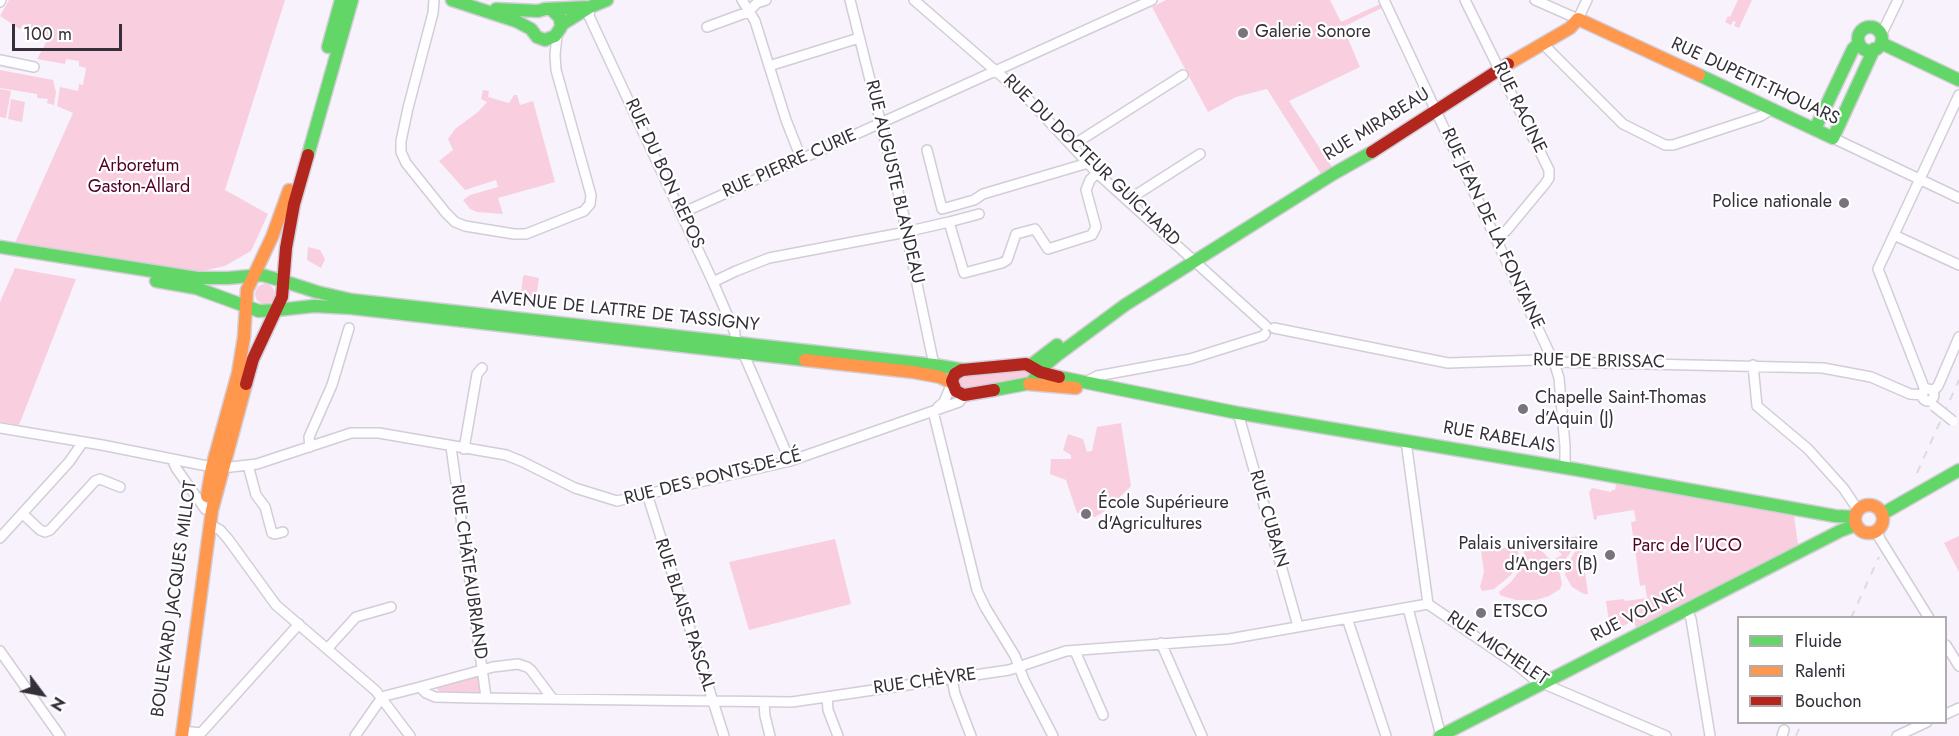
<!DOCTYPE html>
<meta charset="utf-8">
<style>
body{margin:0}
#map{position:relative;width:1959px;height:736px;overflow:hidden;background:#f7f2fc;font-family:Jost,sans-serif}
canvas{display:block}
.legend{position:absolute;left:1737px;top:616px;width:210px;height:108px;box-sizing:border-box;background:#fff;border:2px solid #aeacb0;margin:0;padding:8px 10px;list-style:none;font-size:18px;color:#342f39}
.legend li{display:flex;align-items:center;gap:12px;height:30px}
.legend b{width:30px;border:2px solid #aeacb0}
.north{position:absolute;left:12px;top:664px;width:60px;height:60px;-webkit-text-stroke:4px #fff;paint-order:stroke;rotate:122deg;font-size:16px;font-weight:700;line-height:24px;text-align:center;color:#342f39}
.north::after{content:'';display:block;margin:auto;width:21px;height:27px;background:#342f39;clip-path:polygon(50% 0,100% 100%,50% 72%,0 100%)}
.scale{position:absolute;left:12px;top:24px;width:110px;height:27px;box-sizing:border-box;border:3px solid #342f39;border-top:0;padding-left:8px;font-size:18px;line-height:21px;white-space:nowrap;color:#342f39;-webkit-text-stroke:4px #fff;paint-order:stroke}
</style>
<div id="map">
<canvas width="1959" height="736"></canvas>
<ul class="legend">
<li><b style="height:8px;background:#63d668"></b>Fluide</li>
<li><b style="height:8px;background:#ff974d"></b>Ralenti</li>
<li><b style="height:8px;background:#b3261e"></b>Bouchon</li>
</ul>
<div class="north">N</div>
<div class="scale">100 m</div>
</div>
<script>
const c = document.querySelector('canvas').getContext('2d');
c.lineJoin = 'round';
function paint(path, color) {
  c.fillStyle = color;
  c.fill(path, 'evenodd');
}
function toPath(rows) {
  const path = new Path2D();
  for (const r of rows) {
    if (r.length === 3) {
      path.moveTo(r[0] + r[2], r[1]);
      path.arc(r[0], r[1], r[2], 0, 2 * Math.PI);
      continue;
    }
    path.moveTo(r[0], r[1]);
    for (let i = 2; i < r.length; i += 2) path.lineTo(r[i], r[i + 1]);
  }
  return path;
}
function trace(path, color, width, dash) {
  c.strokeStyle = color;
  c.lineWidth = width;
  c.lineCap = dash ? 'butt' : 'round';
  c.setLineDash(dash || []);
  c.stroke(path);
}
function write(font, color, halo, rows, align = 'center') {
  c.font = font + ' Jost,sans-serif';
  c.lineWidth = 4.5;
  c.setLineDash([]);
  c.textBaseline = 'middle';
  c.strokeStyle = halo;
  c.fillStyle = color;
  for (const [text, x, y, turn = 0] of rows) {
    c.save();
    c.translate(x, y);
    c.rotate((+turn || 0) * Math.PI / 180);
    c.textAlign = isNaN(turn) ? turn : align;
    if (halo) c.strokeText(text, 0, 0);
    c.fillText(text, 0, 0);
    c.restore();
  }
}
const green = toPath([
 [9,0,285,0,225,190,268,214,251,251,225,266,189,274,14,245,73,113,57,106,60,87,78,91,79,84,83,85,86,68,79,66,79,61,66,59,65,64,37,59,48,39,24,24,20,29,0,16],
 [1166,0,1330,0,1341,22,1380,4,1382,8,1343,27,1360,67,1289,101,1332,167,1321,174,1267,89,1236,97,1208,112,1152,7],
 [1738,0,1752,0,1739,28,1734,26,1736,22,1733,21,1731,25,1725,22,1728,16,1730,17],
 [0,70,53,80,56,92,54,105,47,103,48,99,37,98,37,94,0,88],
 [0,89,11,91,6,118,0,117],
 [483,90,489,91,488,97,509,103,514,95,517,95,520,105,533,101,555,182,498,198,503,214,477,212,470,209,463,200,470,195,498,187,496,180,465,190,439,161,453,150,448,139,455,129,478,112,487,102,481,99],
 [11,99,25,102,22,122,8,119],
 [308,247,320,250,325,259,321,268,307,260],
 [15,268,76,279,19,425,0,422,0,302],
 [525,275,539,278,535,306,520,303,523,276],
 [265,294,10],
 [1026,370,1029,372,1029,377,966,389,961,388,957,379,965,373],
 [1121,423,1131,486,1108,509,1095,517,1077,513,1066,480,1050,474,1051,459,1071,459,1071,455,1063,450,1068,434,1083,439,1087,452,1092,451,1097,427],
 [1616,484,1791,513,1794,516,1798,544,1796,547,1635,630,1636,627,1634,623,1631,622,1613,631,1610,629,1606,601,1624,599,1625,601,1647,598,1645,585,1640,586,1637,564,1631,522,1636,521,1634,510,1597,516,1597,519,1594,520,1589,492,1592,488,1611,492,1612,490,1615,490],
 [1580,536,1580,539,1562,564,1558,564,1555,559,1562,555,1556,548,1567,544,1566,538],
 [1959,536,1959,572,1944,543],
 [835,539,851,604,749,630,729,562],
 [1581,542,1588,594,1584,594,1572,587,1565,575,1566,566],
 [1538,543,1541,550,1556,566,1560,574,1562,584,1560,589,1549,596,1536,600,1516,600,1500,595,1499,592,1511,582,1522,567,1525,545],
 [1519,546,1517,564,1511,575,1494,589,1482,591,1480,587,1484,572,1481,551],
 [478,675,482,692,479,694,440,693,437,689,437,687]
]);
const street = toPath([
 [434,0,433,13,408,108,401,141,401,152,406,163,446,213,455,222,465,226,514,234,526,234,584,211,590,204,591,195,556,70,555,55,557,35],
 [742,0,755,21,786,120,801,158],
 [850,0,904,216,904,222,934,365],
 [914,0,1028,99,1097,173,1266,326],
 [1384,0,1555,365,1559,378,1565,446,1565,468],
 [1465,0,1549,170,1549,178,1545,184,1506,231,1496,237],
 [1535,0,1578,19,1587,0],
 [0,2,1,0],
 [590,7,589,16,713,282,735,333,735,342],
 [707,27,748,12,757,3,766,0],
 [1880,33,1884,29,1898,0],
 [1543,44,1623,124,1665,145,1673,145,1761,116,1772,109],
 [0,60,34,67],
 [769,66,859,38],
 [1833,138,1959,198],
 [1073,145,1183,75],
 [927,150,942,209,974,200,983,194,1088,163],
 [1128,200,1200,154],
 [682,213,1152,0],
 [979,214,949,222,964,273,1002,263,1007,260,1016,234,1035,229,1048,249,1092,235,1096,227,1086,190,1090,180,1097,173],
 [1894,235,1959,265],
 [713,282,736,271,769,258,901,233,949,222],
 [1274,328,1448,363,1539,360,1559,362,1823,368,1871,377,1910,394,1923,395],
 [745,353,745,357,790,461],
 [1753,365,1757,406,1808,449,1844,489,1858,510],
 [1083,383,1097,376,1190,359,1263,336,1265,334],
 [1928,395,6],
 [1925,390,1878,269,1959,95],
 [1933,391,1938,386,1959,337],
 [938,407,944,402,952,383],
 [933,411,977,590,985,607,1015,656,1024,680,1053,736],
 [1238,413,1298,626],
 [0,428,102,445,202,465,222,468,257,464,351,433,379,433,506,455,521,461,575,488,617,501,790,461,959,402,966,394],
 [1406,441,1428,604],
 [310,447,309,437,332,385,349,328],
 [451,447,486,697],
 [464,449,477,374,482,368],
 [172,459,176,468,205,509],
 [248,465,256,495,265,507,272,533,275,534,283,532],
 [647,494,724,736],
 [23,514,40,530,45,532,50,530,95,481,100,479,120,487],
 [209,524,220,530,228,539,276,605,376,691,410,736],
 [1877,530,1880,539,1929,618],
 [0,538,69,462,83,442],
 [1428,604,1517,665,1535,680,1666,736],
 [1408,608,1441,736],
 [1687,610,1691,619,1710,736],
 [1347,618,1386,736],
 [1161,643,1202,736],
 [1946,645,1959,666],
 [327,649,356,617,391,607],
 [0,651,60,736],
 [1075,651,1103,715],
 [952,679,955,694,971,736],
 [420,687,493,667,518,664,527,667,531,670,552,698],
 [827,697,828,710,838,736],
 [764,703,765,716,770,736],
 [1946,714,1959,708],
 [182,731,201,733,299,624],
 [355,736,378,703,385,696,420,687,426,693,435,697,475,698,792,702,1009,670,1066,651,1229,639,1428,604],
 [1782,736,1784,730],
 [1897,736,1927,722]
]);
const fast = toPath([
 [452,0,516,21,531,29,537,37,545,40,555,36,561,27,560,18,552,10],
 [496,9,538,11,545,9,590,7],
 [561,25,590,7,607,0],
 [1870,39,12],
 [1881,43,1959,80],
 [328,47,341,0],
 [1699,75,1833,138,1874,49],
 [1815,129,1853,49,1859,43],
 [308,155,352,0],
 [0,247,197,278,228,278,262,275,283,281],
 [156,281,196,288,259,311,277,310],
 [283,281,317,292,352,300,934,365,964,370],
 [277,310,314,306,351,308,805,360],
 [1031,365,1057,345],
 [1059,377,1238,413,1579,470,1835,516,1855,517],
 [994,390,1031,383,1042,368,1056,356,1125,305,1333,174,1372,152],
 [1882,514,1959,470],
 [1440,736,1840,531,1856,525]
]);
const slow = toPath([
 [1508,64,1570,28,1578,19,1699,75],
 [805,360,913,372,940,377,952,383],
 [1029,384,1076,388],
 [207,496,212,467,238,373,244,337,247,290,272,237,289,190],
 [1869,519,14],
 [182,736,212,510,246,384]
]);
const jam = toPath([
 [1372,152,1508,64],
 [246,384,253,359,282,297,286,248,294,204,308,155],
 [994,390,964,395,956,391,952,381,955,374,962,370,1026,364,1040,372,1059,377]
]);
const rail = toPath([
 [1917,473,1959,380],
 [1851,618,1879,557],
 [1796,736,1802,722]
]);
const streetBridge = toPath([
 [1934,406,1953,421]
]);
const markers = [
 [1243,33,6,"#78737d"],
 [1844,203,6,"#78737d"],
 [1523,409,6,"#78737d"],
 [1086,514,6,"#78737d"],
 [1610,555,6,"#78737d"],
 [1481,613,6,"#78737d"]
];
const poiNames = [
 ["Galerie Sonore",1255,33],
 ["Police nationale",1832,203,"right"],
 ["Chapelle Saint-Thomas",1535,399],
 ["d’Aquin (J)",1535,420],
 ["École Supérieure",1098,504],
 ["d'Agricultures",1098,525],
 ["Palais universitaire",1598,545,"right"],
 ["d'Angers (B)",1598,566,"right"],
 ["ETSCO",1493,613]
];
const streetNames = [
 ["RUE DUPETIT-THOUARS",1755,82,25],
 ["RUE RACINE",1519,108,64],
 ["RUE MIRABEAU",1377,125,-32],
 ["RUE DU DOCTEUR GUICHARD",1091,161,44],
 ["RUE PIERRE CURIE",790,164,-24],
 ["RUE DU BON REPOS",664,174,65],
 ["RUE AUGUSTE BLANDEAU",894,182,77],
 ["RUE JEAN DE LA FONTAINE",1492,229,65],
 ["AVENUE DE LATTRE DE TASSIGNY",625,312,6],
 ["RUE DE BRISSAC",1599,362,1],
 ["RUE RABELAIS",1499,438,10],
 ["RUE DES PONTS-DE-CÉ",713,478,-14],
 ["RUE CUBAIN",1268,519,74],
 ["RUE CHÂTEAUBRIAND",468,572,82],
 ["BOULEVARD JACQUES MILLOT",175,599,-82],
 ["RUE VOLNEY",1639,614,-27],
 ["RUE BLAISE PASCAL",684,615,72],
 ["RUE MICHELET",1497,649,34],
 ["RUE CHÈVRE",925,682,-8]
];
const parkNames = [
 ["Arboretum",139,167],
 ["Gaston-Allard",139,188],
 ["Parc de l’UCO",1687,547]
];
paint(green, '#f9cfdf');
trace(street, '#d2cdd7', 12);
trace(fast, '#d2cdd7', 15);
trace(slow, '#d2cdd7', 15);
trace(jam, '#d2cdd7', 15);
trace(street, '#fefdff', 9);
trace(fast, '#63d668', 12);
trace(slow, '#ff974d', 12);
trace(jam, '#b3261e', 12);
trace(rail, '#dddbde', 2, [8, 8]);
trace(streetBridge, '#d2cdd7', 12, []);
trace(streetBridge, '#fefdff', 9);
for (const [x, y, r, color] of markers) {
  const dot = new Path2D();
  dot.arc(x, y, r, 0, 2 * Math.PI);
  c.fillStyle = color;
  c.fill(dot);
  trace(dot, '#fff', 2);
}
write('18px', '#342f39', '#fff', poiNames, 'left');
write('18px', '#342f39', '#fff', streetNames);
write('18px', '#520027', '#fff', parkNames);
</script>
